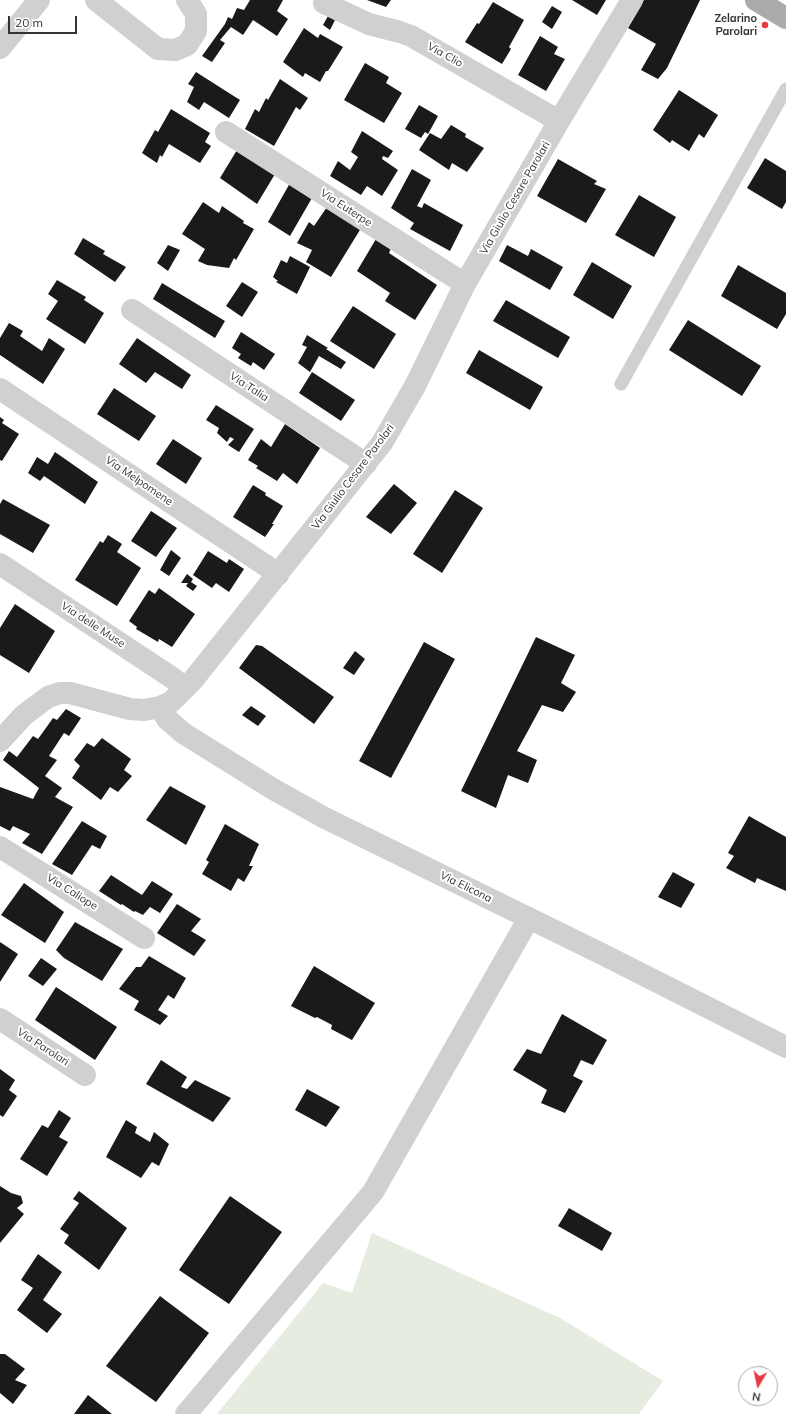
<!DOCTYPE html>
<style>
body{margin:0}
#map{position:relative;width:786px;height:1414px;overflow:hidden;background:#fff;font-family:Mulish,sans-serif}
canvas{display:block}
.north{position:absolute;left:738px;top:1366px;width:40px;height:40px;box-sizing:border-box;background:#fff;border:1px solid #adadad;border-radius:50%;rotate:189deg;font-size:11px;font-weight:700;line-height:16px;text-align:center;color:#333}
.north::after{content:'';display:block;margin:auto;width:14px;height:18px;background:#e63946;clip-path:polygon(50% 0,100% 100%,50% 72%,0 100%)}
.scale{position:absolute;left:8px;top:16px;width:69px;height:18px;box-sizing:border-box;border:2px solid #333;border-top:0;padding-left:5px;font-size:12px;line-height:14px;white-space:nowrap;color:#333;-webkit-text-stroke:3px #fff;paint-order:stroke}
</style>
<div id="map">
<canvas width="786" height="1414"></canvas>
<div class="north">N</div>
<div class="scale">20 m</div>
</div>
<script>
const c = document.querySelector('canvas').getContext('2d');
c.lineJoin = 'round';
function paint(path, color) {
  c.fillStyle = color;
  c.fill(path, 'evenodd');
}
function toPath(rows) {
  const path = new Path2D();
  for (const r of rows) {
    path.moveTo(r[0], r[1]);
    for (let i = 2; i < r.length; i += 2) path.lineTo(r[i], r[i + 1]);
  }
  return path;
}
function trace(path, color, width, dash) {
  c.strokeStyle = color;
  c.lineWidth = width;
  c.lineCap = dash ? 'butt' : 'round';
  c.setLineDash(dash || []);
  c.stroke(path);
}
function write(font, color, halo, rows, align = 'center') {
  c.font = font + ' Mulish,sans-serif';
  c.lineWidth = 4;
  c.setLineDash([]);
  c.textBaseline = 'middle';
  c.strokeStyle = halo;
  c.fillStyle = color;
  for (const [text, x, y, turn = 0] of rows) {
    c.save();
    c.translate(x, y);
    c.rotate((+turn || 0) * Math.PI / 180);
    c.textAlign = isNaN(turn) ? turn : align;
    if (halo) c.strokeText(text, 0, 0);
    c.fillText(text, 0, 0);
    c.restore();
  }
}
const green = toPath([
 [372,1233,560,1318,663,1381,639,1414,217,1414,323,1283,352,1293]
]);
const building = toPath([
 [250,0,283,0,277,11,288,19,277,36,253,20,243,35,231,27,220,40,225,43,212,62,202,56,225,24,228,17,232,19,237,8,244,10],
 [367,0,391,0,386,7],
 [572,0,606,0,597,15],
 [644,0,700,0,667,68,658,79,641,70,656,44,628,28],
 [493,2,524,20,509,47,511,49,502,64,465,42,477,23,479,24],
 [552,6,562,12,552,29,542,22],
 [328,16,335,20,330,30,323,25],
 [304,28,318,38,320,34,343,47,328,71,326,71,320,82,305,73,303,77,283,62],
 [540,36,558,47,554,54,565,59,546,91,518,75],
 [365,63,389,77,386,83,402,93,384,123,344,100],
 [196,72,240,100,229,118,204,102,199,110,187,102,194,87,188,84],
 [280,79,308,98,300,110,296,107,274,146,245,129,255,109,259,112,266,98,268,100],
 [679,90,718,115,704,138,699,134,689,151,672,140,670,143,653,130],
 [419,105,438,116,428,134,425,132,421,138,405,129],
 [171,109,210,133,205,142,211,146,200,163,169,144,162,157,160,155,157,163,142,153,155,130,158,132],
 [451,125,466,134,465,137,484,148,467,172,452,163,449,170,419,150,430,133,441,139],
 [362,131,393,151,388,158,383,156,382,159,398,170,382,196,367,186,361,195,330,176,338,161,350,170,358,157,351,152],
 [237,150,275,174,257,204,220,178],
 [765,158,786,171,786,202,782,209,747,188],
 [558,159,597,181,594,184,606,189,586,223,537,196],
 [412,169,431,180,417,206,422,208,424,203,463,225,450,251,410,229,414,223,391,208],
 [290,183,312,198,290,236,268,222],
 [639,195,676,217,654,257,615,235],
 [203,202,219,213,222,206,244,221,243,223,254,229,236,260,234,258,229,268,207,265,198,261,205,249,182,234],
 [327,207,363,225,331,277,306,262,312,250,297,243,309,222,314,226],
 [83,238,105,251,103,254,126,267,115,282,74,254],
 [376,239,391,248,389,253,437,285,415,320,385,301,390,293,357,271],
 [168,245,180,250,168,271,157,263],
 [507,245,528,256,531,249,563,267,550,290,499,261],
 [290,256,310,267,297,294,276,282,278,281,273,277,281,260,287,263],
 [592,262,632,286,613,319,573,295],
 [738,265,786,293,786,314,777,329,721,296],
 [57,280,86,297,84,300,104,313,85,344,46,319,58,301,48,294],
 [242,282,258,292,242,317,226,306],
 [162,283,225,321,215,338,153,299],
 [506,300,570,337,558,358,493,321],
 [353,306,396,334,374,369,330,341],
 [688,320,761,366,742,396,669,350],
 [9,323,23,331,20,336,42,351,49,338,65,349,43,384,0,355,0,338],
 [241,332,275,354,264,370,253,362,251,366,238,358,241,354,232,348],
 [307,335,328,348,326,349,346,362,341,369,319,356,310,372,298,363,307,347,302,345],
 [137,338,191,375,182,389,155,372,146,383,119,364],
 [479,350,543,387,530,410,466,373],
 [312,372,355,400,341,421,299,393],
 [114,388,156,416,139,441,97,414],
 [216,405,254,429,239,452,228,445,234,439,230,437,227,442,217,433,219,428,206,420],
 [0,417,4,420,2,423,19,434,2,461,0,460],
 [285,424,320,448,297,484,283,473,277,481,256,468,258,466,248,460,261,439,271,447],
 [173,439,202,458,186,484,156,464],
 [55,452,98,482,85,504,44,476,40,481,28,473,37,457,48,464],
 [394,484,417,503,391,534,366,517],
 [253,485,266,493,265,495,283,506,272,524,274,524,265,537,233,517],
 [455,490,483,508,442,573,413,554],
 [3,499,50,525,33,553,0,534,0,504],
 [151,511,177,528,156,557,131,541],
 [108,535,122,544,117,552,141,568,117,606,75,580,100,541,103,543],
 [171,550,181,558,169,576,160,570],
 [208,551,227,563,229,559,244,569,229,592,216,583,212,588,193,575],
 [187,574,193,579,191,582,197,586,193,591,186,586,188,583,181,583],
 [159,588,195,614,172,647,159,639,158,642,136,629,137,627,129,621,149,590,155,594],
 [15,604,55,631,29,673,0,655,0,628],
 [536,637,575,655,561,683,576,692,563,712,542,705,517,751,537,760,528,783,508,775,496,808,461,791],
 [424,642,455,659,391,778,359,761],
 [256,645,262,646,334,697,314,724,239,668],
 [355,651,365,659,354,675,343,668],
 [251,706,266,716,258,726,242,715],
 [66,709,81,718,69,736,64,733,49,756,57,760,45,776,62,788,55,797,73,807,42,854,22,843,30,834,13,826,10,831,0,826,0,787,33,799,39,788,3,760,9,751,17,757,33,736,38,739,53,718,57,720],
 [102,738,131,759,124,770,132,776,118,792,110,787,101,800,72,778,80,766,74,760,87,743,94,747],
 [170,786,206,806,186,845,146,820],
 [749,816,786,837,786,891,757,878,755,883,726,868,734,856,728,853],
 [82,821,107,836,100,849,92,845,72,875,52,864],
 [225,824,259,844,249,866,253,866,244,882,238,878,231,891,202,874,209,862,206,860],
 [673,872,695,884,681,908,658,897],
 [111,875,142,895,152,881,173,894,160,913,150,907,143,915,135,911,134,912,122,904,121,905,99,891],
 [24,883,64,912,45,943,1,915],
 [177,904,201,919,191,931,206,940,194,956,157,933],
 [75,922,123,949,102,981,64,958,56,950],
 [0,942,18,954,0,982],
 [149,956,186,978,174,999,168,995,158,1010,168,1016,160,1025,134,1010,139,1001,119,989,136,967,141,967],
 [41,958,57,969,43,986,28,976],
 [314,966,375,1003,352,1040,331,1029,332,1025,317,1017,315,1018,291,1006],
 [56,987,117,1027,95,1060,35,1020],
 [562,1014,607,1040,593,1065,581,1060,573,1076,583,1081,565,1113,541,1103,547,1090,513,1070,527,1049,541,1054],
 [161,1060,187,1077,181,1087,187,1089,195,1080,231,1098,213,1122,146,1084],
 [0,1069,15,1080,9,1090,17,1096,3,1117,0,1115],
 [307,1089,340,1107,326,1127,295,1110],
 [59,1110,71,1118,59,1137,68,1142,47,1176,20,1159,42,1125,48,1128],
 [126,1120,137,1127,135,1133,150,1142,154,1132,169,1144,159,1166,152,1162,141,1178,106,1157],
 [0,1186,11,1193,21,1196,23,1203,17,1208,24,1214,0,1243],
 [79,1191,127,1228,99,1270,64,1243,69,1235,60,1229,79,1203,73,1199],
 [230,1196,282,1232,229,1304,179,1270],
 [569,1208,612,1233,602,1251,558,1226],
 [38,1254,62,1272,43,1300,62,1314,47,1333,17,1310,33,1288,21,1280],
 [160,1296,209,1333,156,1402,106,1366],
 [0,1354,5,1354,25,1369,15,1380,27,1385,13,1404,0,1393],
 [88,1395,112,1414,74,1414]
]);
const service = toPath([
 [621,384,786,89]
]);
const minor = toPath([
 [96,0,158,49,175,50,187,45,196,31,196,14,187,0],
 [324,3,369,24,400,32,411,36,559,121],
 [0,48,39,0],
 [226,132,465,284],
 [132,310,366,464],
 [0,389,268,567,278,575],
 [0,564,174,679,184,688],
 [160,707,167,719,183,733,273,789,323,817,604,955,786,1047],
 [0,741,24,715,48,697,60,693,70,693,130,709,144,710,160,707,171,702,193,680,382,443,415,386,465,284,559,121,632,0],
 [0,847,144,938],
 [0,1019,85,1075],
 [186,1414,373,1192,529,918]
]);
const primary = toPath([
 [756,0,786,18]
]);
const markers = [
 [765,25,4,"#e63946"]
];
const poiNames = [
 ["Zelarino",757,19],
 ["Parolari",757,32]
];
const streetNames = [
 ["Via Clio",445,55,29],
 ["Via Giulio Cesare Parolari",515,198,-60],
 ["Via Euterpe",346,208,33],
 ["Via Talia",249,387,33],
 ["Via Giulio Cesare Parolari",353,477,-53],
 ["Via Melpomene",139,481,34],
 ["Via delle Muse",93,625,33],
 ["Via Elicona",466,887,26],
 ["Via Caliope",72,892,32],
 ["Via Parolari",43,1047,33]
];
paint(green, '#e6ecdf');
paint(building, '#1a1a1a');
trace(service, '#d0d0d0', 13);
trace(minor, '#d0d0d0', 22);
trace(primary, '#ababab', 22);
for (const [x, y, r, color] of markers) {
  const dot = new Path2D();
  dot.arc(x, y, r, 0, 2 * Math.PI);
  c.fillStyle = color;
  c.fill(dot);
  trace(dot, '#fff', 1.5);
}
write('bold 11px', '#333', '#fff', poiNames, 'right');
write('11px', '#333', '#fff', streetNames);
</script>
